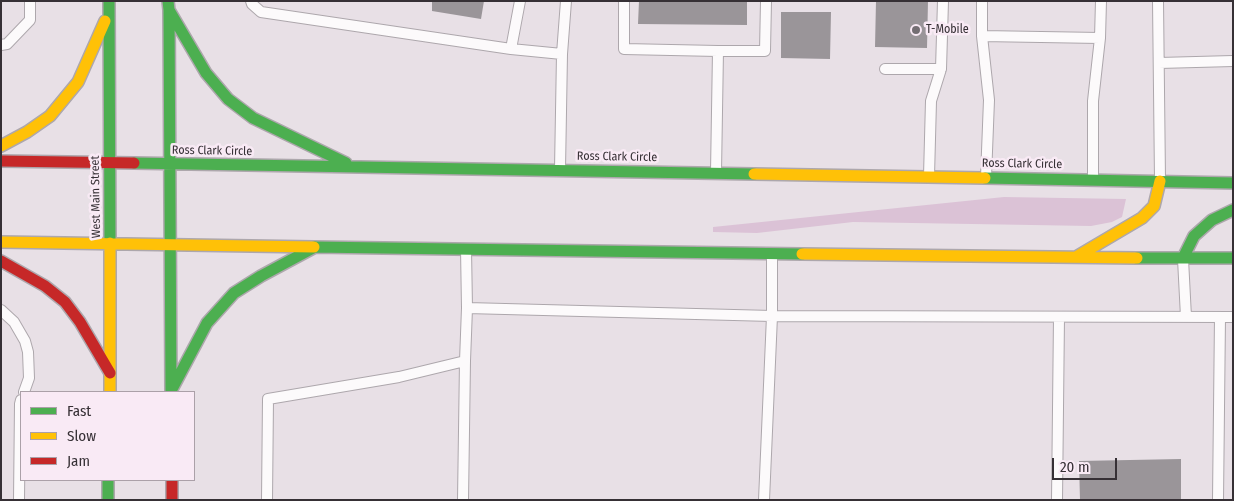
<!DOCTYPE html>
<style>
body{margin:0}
#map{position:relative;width:1234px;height:501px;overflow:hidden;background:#e8e0e6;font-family:"Fira Sans Condensed",sans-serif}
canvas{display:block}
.frame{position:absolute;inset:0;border:2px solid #363035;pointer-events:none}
.legend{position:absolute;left:20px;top:391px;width:175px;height:90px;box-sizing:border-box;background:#f9eaf5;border:1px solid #aba0a8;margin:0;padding:6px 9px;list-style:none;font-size:15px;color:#363035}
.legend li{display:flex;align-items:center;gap:10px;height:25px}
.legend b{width:25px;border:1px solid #aba0a8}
.scale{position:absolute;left:1052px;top:458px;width:65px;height:22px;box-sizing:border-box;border:2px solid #363035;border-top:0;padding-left:6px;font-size:15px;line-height:18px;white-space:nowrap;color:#363035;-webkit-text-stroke:4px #f9eaf5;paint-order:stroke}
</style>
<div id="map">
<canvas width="1234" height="501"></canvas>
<div class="frame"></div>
<ul class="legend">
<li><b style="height:6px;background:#4caf50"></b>Fast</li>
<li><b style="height:6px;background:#ffc107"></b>Slow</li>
<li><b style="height:6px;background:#c62828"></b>Jam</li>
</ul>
<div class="scale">20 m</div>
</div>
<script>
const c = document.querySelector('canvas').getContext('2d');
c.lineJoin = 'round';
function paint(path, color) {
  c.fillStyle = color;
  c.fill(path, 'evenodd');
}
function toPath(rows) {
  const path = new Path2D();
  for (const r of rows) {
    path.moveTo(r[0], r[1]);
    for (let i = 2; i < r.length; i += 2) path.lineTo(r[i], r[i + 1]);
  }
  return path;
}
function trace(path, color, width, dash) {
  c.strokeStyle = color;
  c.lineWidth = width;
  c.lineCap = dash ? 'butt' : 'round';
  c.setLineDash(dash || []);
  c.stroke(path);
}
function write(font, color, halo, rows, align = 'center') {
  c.font = font + ' "Fira Sans Condensed",sans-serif';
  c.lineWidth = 5;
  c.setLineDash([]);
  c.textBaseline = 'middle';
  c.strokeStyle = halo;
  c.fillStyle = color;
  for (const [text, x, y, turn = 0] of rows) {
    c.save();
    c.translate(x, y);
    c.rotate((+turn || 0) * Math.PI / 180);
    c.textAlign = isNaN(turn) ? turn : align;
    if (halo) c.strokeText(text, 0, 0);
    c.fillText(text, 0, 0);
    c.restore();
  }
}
const green = toPath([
 [1004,197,1126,199,1122,217,1112,222,1091,226,853,222,757,233,713,232,713,227]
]);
const building = toPath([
 [432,1,484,1,481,19,432,11],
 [639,1,747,1,747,25,638,24],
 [876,1,928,1,927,48,875,47],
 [781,12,831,12,830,59,781,58],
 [1181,459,1181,500,1080,500,1079,461]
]);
const lane = toPath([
 [251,1,252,4,261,12,511,49,562,54,560,169],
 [624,1,624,49,718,51,765,51,766,1],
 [982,1,982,36,989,100,986,177],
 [1158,1,1160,180],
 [982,36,1100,38],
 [1,45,7,44,30,20,30,1],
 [511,49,520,1],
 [562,54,566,1],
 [1159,63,1233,61],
 [885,69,941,69],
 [716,172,718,51],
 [929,176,931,101,941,69,943,1],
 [1093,178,1093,101,1100,38,1101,1],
 [1183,259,1186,317],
 [467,308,772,316,1233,317],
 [1,310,14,322,25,341,28,352,29,378,24,392],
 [19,500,20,404,21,400],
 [267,500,268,399,399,377,465,361,467,308,466,249],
 [463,500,465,361],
 [764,500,772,316,772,254],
 [1057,500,1059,317],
 [1218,500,1220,317]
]);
const fast = toPath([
 [109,1,110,243],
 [168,1,169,10,206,73,228,99,253,118,346,163],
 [169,10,171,392],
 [134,163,754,174],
 [985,178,1233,183],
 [314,247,802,254],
 [1137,258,1233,258],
 [1183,258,1194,236,1212,220,1233,210],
 [171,391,207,323,234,293,261,276,315,247],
 [108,480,108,500]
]);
const slow = toPath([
 [1,146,27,132,50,116,78,82,105,21],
 [754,174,985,178],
 [1,242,314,247],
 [110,243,110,392],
 [802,254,1137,258],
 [1076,257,1142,218,1154,206,1160,181]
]);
const jam = toPath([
 [1,161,134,163],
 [1,261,45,286,65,302,80,322,110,373],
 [172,480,172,500]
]);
const markers = [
 [916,30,5,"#746e73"]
];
const poiNames = [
 ["T-Mobile",926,30]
];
const streetNames = [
 ["Ross Clark Circle",212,151,1],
 ["Ross Clark Circle",617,157,1],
 ["Ross Clark Circle",1022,164,1],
 ["West Main Street",96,197,-91]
];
paint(green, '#dbc2d6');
paint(building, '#9a9599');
trace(lane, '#ada7ac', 12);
trace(fast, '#ada7ac', 14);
trace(slow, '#ada7ac', 14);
trace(jam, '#ada7ac', 14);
trace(lane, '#fcfafb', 10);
trace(fast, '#4caf50', 11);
trace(slow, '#ffc107', 11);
trace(jam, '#c62828', 11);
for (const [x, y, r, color] of markers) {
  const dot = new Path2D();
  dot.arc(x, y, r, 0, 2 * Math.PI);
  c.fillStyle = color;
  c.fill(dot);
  trace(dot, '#f9eaf5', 2);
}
write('12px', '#363035', '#f9eaf5', poiNames, 'left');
write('12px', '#363035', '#f9eaf5', streetNames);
</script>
